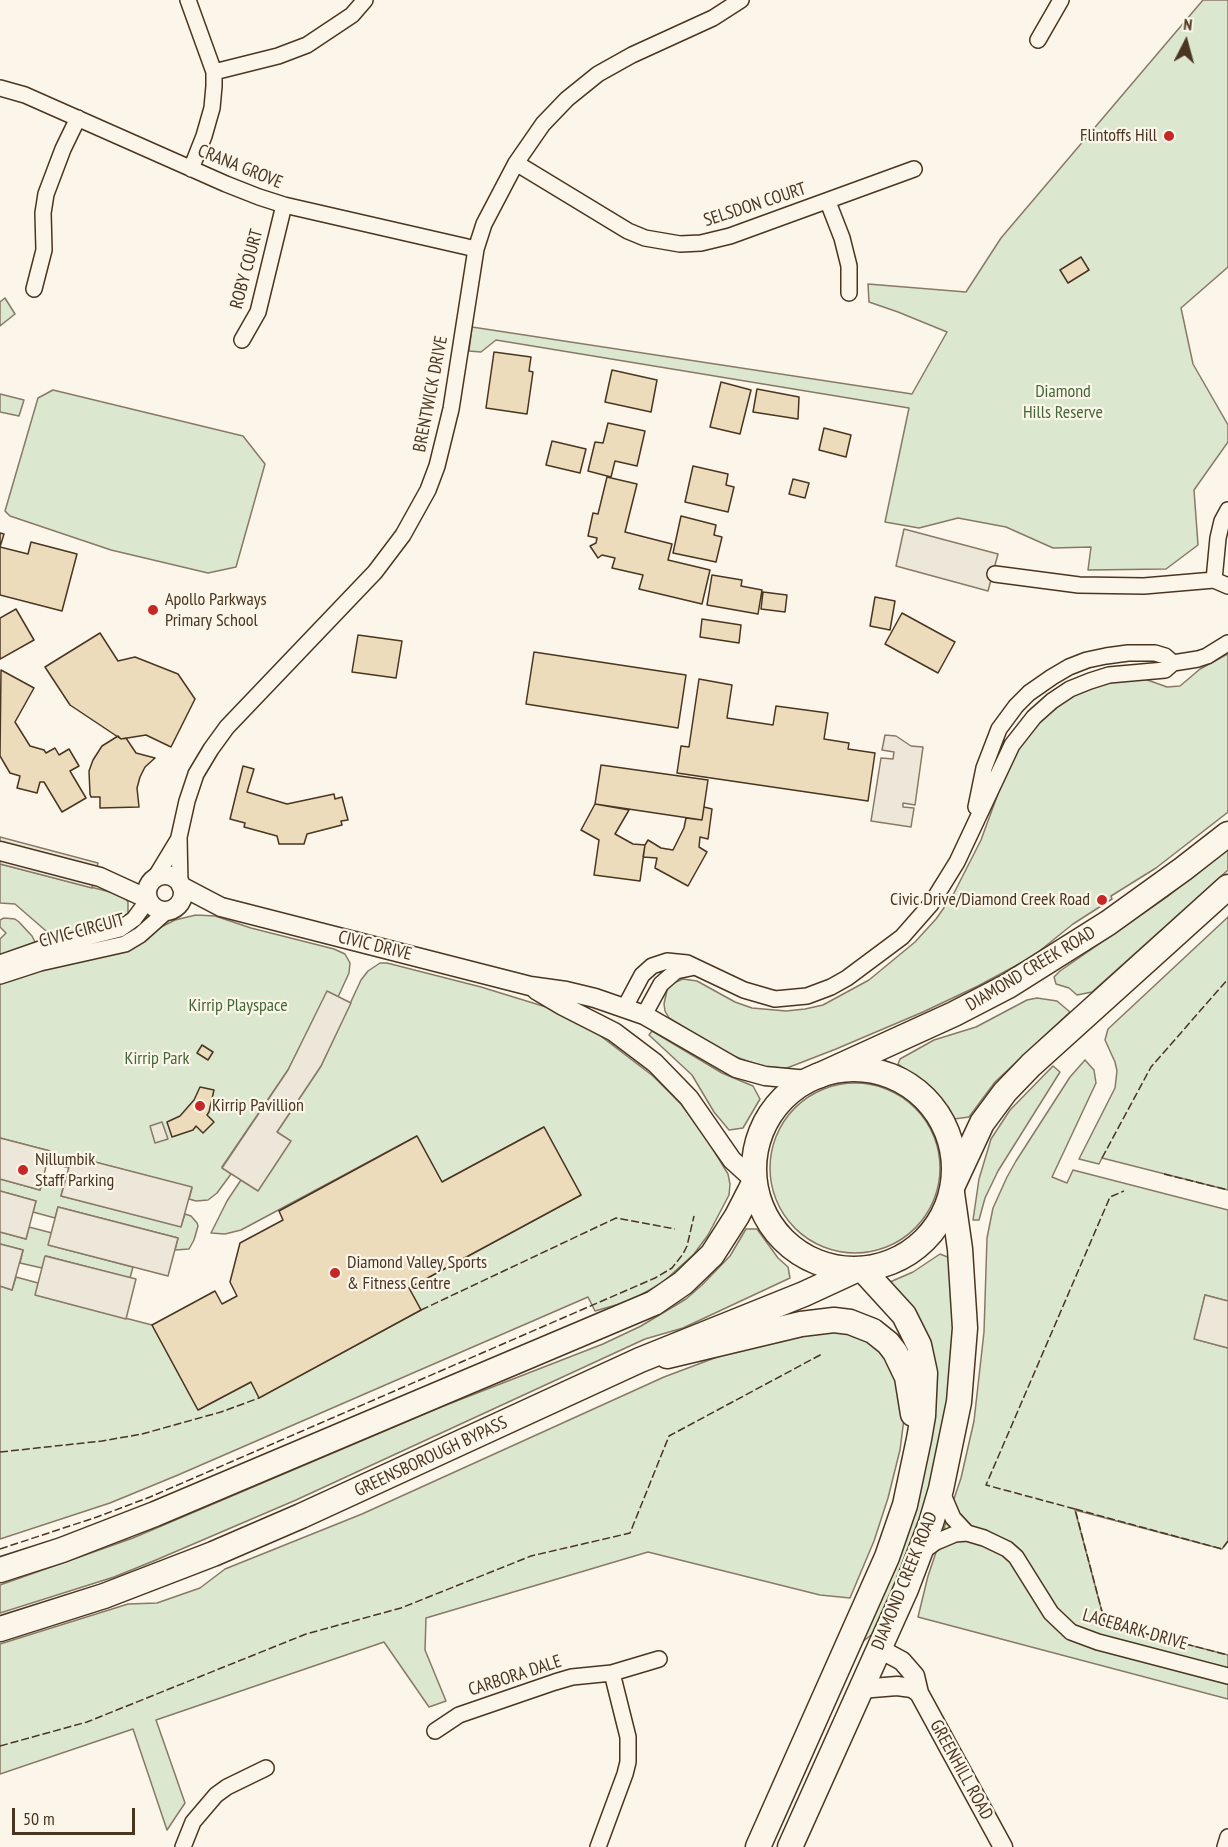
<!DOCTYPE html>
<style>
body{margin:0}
#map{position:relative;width:1228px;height:1847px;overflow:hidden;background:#fbf6e9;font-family:"PT Sans Narrow",sans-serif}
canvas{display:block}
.north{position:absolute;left:1156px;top:12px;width:60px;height:60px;-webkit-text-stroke:4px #fbf6e9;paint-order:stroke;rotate:6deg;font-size:16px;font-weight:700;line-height:24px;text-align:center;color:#4a3520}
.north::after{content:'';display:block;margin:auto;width:21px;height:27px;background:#4a3520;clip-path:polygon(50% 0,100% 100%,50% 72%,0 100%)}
.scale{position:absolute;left:12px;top:1808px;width:123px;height:27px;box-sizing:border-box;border:3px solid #4a3520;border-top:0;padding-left:8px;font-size:18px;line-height:21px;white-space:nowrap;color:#4a3520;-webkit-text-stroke:4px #fbf6e9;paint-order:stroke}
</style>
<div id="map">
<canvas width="1228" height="1847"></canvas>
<div class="north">N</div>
<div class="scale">50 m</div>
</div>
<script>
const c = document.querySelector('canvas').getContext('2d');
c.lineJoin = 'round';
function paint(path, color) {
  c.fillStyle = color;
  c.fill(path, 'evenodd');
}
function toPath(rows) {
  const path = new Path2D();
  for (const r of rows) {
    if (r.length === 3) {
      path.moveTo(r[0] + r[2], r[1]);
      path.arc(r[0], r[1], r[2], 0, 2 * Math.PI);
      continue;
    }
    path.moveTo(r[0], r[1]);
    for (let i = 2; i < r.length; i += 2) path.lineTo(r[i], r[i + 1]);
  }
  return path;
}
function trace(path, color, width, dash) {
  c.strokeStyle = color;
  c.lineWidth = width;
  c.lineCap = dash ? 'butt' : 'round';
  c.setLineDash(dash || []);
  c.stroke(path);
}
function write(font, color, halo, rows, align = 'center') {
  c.font = font + ' "PT Sans Narrow",sans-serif';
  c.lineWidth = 4.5;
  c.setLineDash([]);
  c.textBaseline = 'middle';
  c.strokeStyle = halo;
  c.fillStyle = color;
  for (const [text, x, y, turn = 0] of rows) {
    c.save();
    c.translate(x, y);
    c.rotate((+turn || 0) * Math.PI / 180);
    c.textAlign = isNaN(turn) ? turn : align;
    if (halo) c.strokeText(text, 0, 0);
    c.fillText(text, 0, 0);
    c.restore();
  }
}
const green = toPath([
 [1203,0,1228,0,1228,267,1181,308,1193,364,1228,425,1228,442,1194,490,1198,545,1166,569,1088,570,1091,547,1053,548,1006,527,958,518,919,528,885,522,909,408,496,340,481,352,469,351,472,327,912,394,947,332,898,312,869,302,868,284,966,292,1001,238,1203,0],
 [5,298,15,314,0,326,0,302,5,298],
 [53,390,243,436,265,464,236,567,208,573,111,550,10,516,5,511,38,398,53,390],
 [0,394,24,400,19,416,0,412,0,394],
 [1228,654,1228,812,1156,868,1111,896,1112,899,1073,924,1032,957,978,986,923,1012,836,1049,787,1068,764,1067,728,1054,669,1018,665,1011,664,1004,667,990,671,984,683,979,697,981,735,1002,752,1008,786,1011,805,1009,823,1005,869,980,915,942,936,919,953,895,981,840,1010,761,1033,728,1059,704,1076,694,1095,687,1114,681,1142,678,1167,687,1180,686,1200,669,1228,654],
 [1228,848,1228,870,1092,992,1077,995,1069,988,1056,984,1054,977,1060,971,1167,897,1228,848],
 [0,864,114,893,125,898,128,902,128,914,120,924,57,938,53,937,15,904,0,903,0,864],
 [196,915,215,916,251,928,334,949,345,954,350,963,349,973,338,997,328,992,288,1070,222,1167,231,1174,217,1193,208,1200,196,1201,189,1199,192,1188,72,1156,69,1168,47,1162,50,1151,0,1138,0,981,157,929,175,920,196,915],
 [1228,917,1228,1190,1102,1158,1099,1164,1079,1159,1115,1088,1117,1071,1115,1062,1105,1040,1108,1029,1228,917],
 [4,918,15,919,19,922,32,936,35,942,34,944,0,958,0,939,6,933,0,927,0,920,4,918],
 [380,963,387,963,481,987,546,1007,598,1034,653,1076,681,1104,705,1136,728,1174,730,1184,729,1195,708,1235,694,1254,662,1283,630,1301,595,1311,588,1297,178,1475,110,1503,0,1539,0,1286,12,1290,16,1277,38,1283,36,1295,152,1325,198,1410,251,1382,260,1397,421,1310,409,1288,581,1195,544,1127,442,1182,417,1136,241,1230,225,1234,211,1233,227,1201,241,1180,258,1190,290,1141,277,1132,321,1066,361,980,368,971,380,963],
 [1037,998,1057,1001,1070,1012,995,1082,969,1117,954,1119,947,1107,927,1084,898,1064,900,1059,934,1040,976,1027,1027,1000,1037,998],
 [652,1031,722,1073,753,1086,760,1099,743,1128,729,1130,714,1112,692,1075,649,1035,652,1031],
 [1085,1060,1094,1070,1096,1083,1052,1177,1067,1183,1073,1170,1228,1210,1228,1301,1205,1295,1195,1339,1228,1348,1228,1541,1222,1549,1075,1510,1105,1623,1228,1655,1228,1699,918,1617,928,1576,961,1478,974,1421,984,1332,987,1238,993,1208,1007,1177,1016,1161,1070,1077,1085,1060],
 [1053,1066,1060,1072,998,1171,985,1198,979,1220,973,1220,979,1179,991,1139,1010,1110,1053,1066],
 [855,1168,85],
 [43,1178,64,1184,61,1196,181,1226,185,1214,191,1216,197,1223,198,1226,194,1240,189,1249,175,1250,178,1238,58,1207,55,1218,33,1212,36,1201,0,1191,0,1179,40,1190,43,1178],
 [29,1227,52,1233,49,1245,133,1267,130,1278,46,1256,42,1268,20,1263,23,1250,0,1244,0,1232,26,1239,29,1227],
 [746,1229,757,1229,778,1258,788,1267,790,1278,683,1328,645,1339,296,1500,156,1560,114,1577,0,1613,0,1585,133,1538,441,1407,603,1344,641,1326,686,1299,702,1285,730,1256,746,1229],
 [940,1254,950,1258,954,1296,952,1362,943,1430,920,1526,875,1632,861,1643,933,1407,890,1282,913,1272,940,1254],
 [809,1330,860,1334,893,1364,905,1411,900,1450,888,1498,874,1541,850,1598,820,1595,648,1552,426,1618,425,1650,446,1701,429,1707,384,1642,156,1720,185,1803,167,1830,133,1729,0,1774,0,1644,128,1604,157,1603,200,1588,225,1569,362,1514,664,1377,749,1345,809,1330]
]);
const parking = toPath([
 [904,529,998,554,988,591,896,566,904,529],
 [885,735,896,736,911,746,923,747,915,805,903,803,903,807,914,808,911,827,871,821,881,758,893,759,894,752,882,750,885,735],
 [0,837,98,863,97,867,0,842,0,837],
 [0,859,93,883,92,888,0,864,0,859],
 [327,991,351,1003,321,1066,277,1132,291,1141,258,1191,222,1168,288,1070,327,991],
 [162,1122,168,1139,155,1143,150,1126,162,1122],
 [0,1138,50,1151,40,1190,0,1179,0,1138],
 [72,1156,192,1187,181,1227,61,1196,72,1156],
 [0,1191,36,1201,26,1239,0,1232,0,1191],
 [58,1207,178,1238,168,1276,48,1245,58,1207],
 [0,1244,23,1250,12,1290,0,1286,0,1244],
 [45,1256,136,1279,126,1319,35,1295,45,1256],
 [1205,1295,1228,1301,1228,1348,1194,1339,1205,1295]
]);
const building = toPath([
 [1081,257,1089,270,1068,283,1060,270,1081,257],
 [494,352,531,357,529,371,533,372,527,414,486,408,494,352],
 [612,370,657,380,651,412,605,402,612,370],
 [721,382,751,390,740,434,710,427,721,382],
 [757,389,799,397,798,419,753,412,757,389],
 [608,423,645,431,637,466,615,461,611,477,588,471,595,442,603,443,608,423],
 [824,428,851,435,846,457,819,450,824,428],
 [552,441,586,449,580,473,546,465,552,441],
 [693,466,728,474,726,485,734,487,728,512,685,502,693,466],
 [607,477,637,484,625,532,672,544,668,560,710,570,702,604,639,589,643,575,612,568,615,558,602,555,598,558,590,546,596,543,597,538,588,536,593,513,598,514,607,477],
 [793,479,809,483,805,498,789,494,793,479],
 [681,516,716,525,714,535,722,537,716,562,673,553,681,516],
 [0,533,4,534,0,547,28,554,31,542,77,554,62,611,0,595,0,533],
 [712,575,742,580,741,586,762,590,758,614,707,605,712,575],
 [763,592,787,595,785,612,761,609,763,592],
 [875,597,895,601,890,630,870,626,875,597],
 [16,609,34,640,0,659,0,618,16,609],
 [902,613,955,642,938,673,885,644,902,613],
 [702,619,741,625,739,643,700,637,702,619],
 [100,633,118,661,135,657,178,674,195,699,171,747,146,735,121,739,70,705,45,667,100,633],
 [358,635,402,641,396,678,352,672,358,635],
 [534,652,686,675,678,728,526,704,534,652],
 [1,670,34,688,15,722,30,746,44,750,46,753,55,748,59,755,69,749,79,766,70,771,86,798,62,812,44,782,40,782,37,793,17,788,20,776,10,773,0,756,1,670],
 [699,679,732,685,727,718,773,725,776,706,828,713,824,739,849,743,848,749,875,753,868,801,677,773,681,746,689,747,699,679],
 [118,736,121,739,126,738,136,753,155,758,145,767,140,777,137,788,139,807,100,808,100,797,91,797,90,794,89,771,93,760,102,746,118,736],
 [601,765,708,780,702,820,595,804,601,765],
 [243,766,254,769,247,792,287,804,334,794,335,799,342,797,348,820,341,821,342,825,307,834,304,844,279,844,277,836,244,827,245,823,230,819,243,766],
 [595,804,629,810,615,834,633,844,645,845,640,881,594,875,599,840,581,830,595,804],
 [704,807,712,809,708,839,700,837,699,847,707,852,688,886,655,868,657,858,643,857,645,845,648,840,661,848,673,850,684,828,686,818,702,820,704,807],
 [202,1045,213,1052,208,1060,197,1053,202,1045],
 [200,1087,214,1090,209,1112,207,1115,214,1122,203,1133,196,1126,193,1130,172,1137,167,1122,180,1116,194,1100,200,1087],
 [544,1127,581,1195,409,1288,421,1310,259,1398,251,1382,198,1410,152,1325,215,1291,222,1304,237,1296,230,1282,240,1243,283,1220,279,1211,417,1136,442,1182,544,1127]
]);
const minor = toPath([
 [188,0,214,72,214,86,212,108,204,136,191,169],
 [1038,40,1061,0],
 [214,72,278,56,307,45,352,15,365,0],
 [0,88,25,95,226,184,259,197,284,205,476,249],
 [516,163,628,231,645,238,680,244,701,243,730,236,914,169],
 [828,202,842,238,849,266,849,293],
 [34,289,44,250,43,213,46,194,63,149,78,118],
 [242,340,258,312,284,205],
 [995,574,1079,585,1144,586,1214,580,1228,586],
 [1214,580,1218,538,1222,521,1228,510],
 [976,807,984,768,999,729,1016,706,1029,693,1052,677,1069,667,1087,660,1106,656,1128,653,1155,653,1165,656,1173,663],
 [155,878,178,840],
 [180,884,179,837,187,801,196,774,211,749,227,727,375,572,403,535,428,490,437,466,451,409,476,249,484,224,516,163,543,124,567,99,598,74,632,55,713,18,741,0],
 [0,963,40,949,120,929,134,919,148,900],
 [0,976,40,963,125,944,140,935,167,911],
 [625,1007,642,975,652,966,667,961,687,963,744,990,775,999,807,996,831,987,847,978,902,937,931,904,957,862,1012,745,1034,717,1052,701,1070,689,1090,681,1109,675,1165,670,1173,663,1198,659,1207,656,1228,643],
 [644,1015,661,984,676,971,695,967],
 [941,1490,953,1518,967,1533],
 [922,1552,936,1542,955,1534,967,1533,984,1538,1007,1549,1016,1557,1051,1613,1071,1632,1098,1642,1228,1676],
 [435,1731,459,1715,555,1682,572,1677,612,1673,659,1659],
 [183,1847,193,1822,216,1795,227,1787,266,1768],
 [598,1847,625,1774,628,1762,628,1737,612,1673],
 [1225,1847,1228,1837]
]);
const tertiary = toPath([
 [0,851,100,877,148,899],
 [165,893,18],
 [181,886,221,907,530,986,566,991,595,998,644,1015,736,1068,765,1076,808,1080],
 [536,990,563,1006,614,1032,655,1063,689,1098,732,1160,754,1180],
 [878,1648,902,1661,915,1676,919,1693,1003,1847],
 [860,1689,897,1686,912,1688,919,1693]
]);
const primary = toPath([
 [818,1076,954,1014,1008,986,1108,923,1183,869,1228,834],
 [954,1183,982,1123,1005,1092,1031,1065,1228,887],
 [667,1356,801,1324,834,1320,850,1322,873,1331,888,1343,895,1352,907,1377,913,1414],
 [758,1847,887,1557,905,1505,919,1439,923,1416,925,1373,919,1345,904,1315,862,1269],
 [790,1847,906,1589,931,1523,941,1489,959,1402,965,1328,960,1249,952,1193]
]);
const trunk = toPath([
 [854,1169,100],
 [0,1570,62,1550,155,1514,654,1303,683,1283,712,1255,737,1216,754,1183],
 [0,1629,104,1596,213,1554,301,1516,640,1360,804,1294,856,1270]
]);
const fence = toPath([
 [1102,1158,1151,1067,1228,979],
 [1164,1174,1228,1190],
 [421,1310,616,1218,675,1229],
 [0,1452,102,1441,142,1434,221,1412,259,1398],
 [1075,1509,986,1485,1110,1197,1124,1191],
 [1228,1541,1222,1549,1075,1509,1105,1623,1228,1655],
 [0,1549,97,1517,150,1497,655,1278,672,1268,683,1254,687,1246,694,1216],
 [0,1746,87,1722,306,1634,401,1608,531,1556,630,1533,669,1436,822,1354]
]);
const markers = [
 [1169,136,6,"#c62828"],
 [153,610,6,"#c62828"],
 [1102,900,6,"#c62828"],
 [200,1106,6,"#c62828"],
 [23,1170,6,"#c62828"],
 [335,1273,6,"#c62828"]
];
const poiNames = [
 ["Flintoffs Hill",1157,136,"right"],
 ["Apollo Parkways",165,600],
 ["Primary School",165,621],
 ["Civic Drive/Diamond Creek Road",1090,900,"right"],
 ["Kirrip Pavillion",212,1106],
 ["Nillumbik",35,1160],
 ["Staff Parking",35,1181],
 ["Diamond Valley Sports",347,1263],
 ["& Fitness Centre",347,1284]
];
const streetNames = [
 ["CRANA GROVE",240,167,22],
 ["SELSDON COURT",755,205,-18],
 ["ROBY COURT",247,269,-75],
 ["BRENTWICK DRIVE",431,394,-79],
 ["CIVIC CIRCUIT",82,931,-15],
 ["CIVIC DRIVE",375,946,14],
 ["DIAMOND CREEK ROAD",1031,969,-31],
 ["GREENSBOROUGH BYPASS",431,1457,-25],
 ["DIAMOND CREEK ROAD",905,1581,-68],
 ["LACEBARK DRIVE",1135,1630,16],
 ["CARBORA DALE",515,1676,-18],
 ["GREENHILL ROAD",961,1770,61]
];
const parkNames = [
 ["Diamond",1063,392],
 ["Hills Reserve",1063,413],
 ["Kirrip Playspace",238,1006],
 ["Kirrip Park",157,1059]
];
paint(green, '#dce7d0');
trace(green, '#887966', 1.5);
paint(parking, '#ede7d9');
trace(parking, '#887966', 1.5);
paint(building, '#ecdcbc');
trace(building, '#4a3520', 1.5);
trace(minor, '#4a3520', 18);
trace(tertiary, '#4a3520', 21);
trace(primary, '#4a3520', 27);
trace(trunk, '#4a3520', 27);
trace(minor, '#fbf6e9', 15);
trace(tertiary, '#fbf6e9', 18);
trace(primary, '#fbf6e9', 24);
trace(trunk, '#fbf6e9', 24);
trace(fence, '#4a3520', 1.5, [8, 3]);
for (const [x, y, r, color] of markers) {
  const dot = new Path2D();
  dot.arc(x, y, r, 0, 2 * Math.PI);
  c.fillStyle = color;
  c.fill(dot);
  trace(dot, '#fbf6e9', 2);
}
write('18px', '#4a3520', '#fbf6e9', poiNames, 'left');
write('18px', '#4a3520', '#fbf6e9', streetNames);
write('18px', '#436837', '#fbf6e9', parkNames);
</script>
